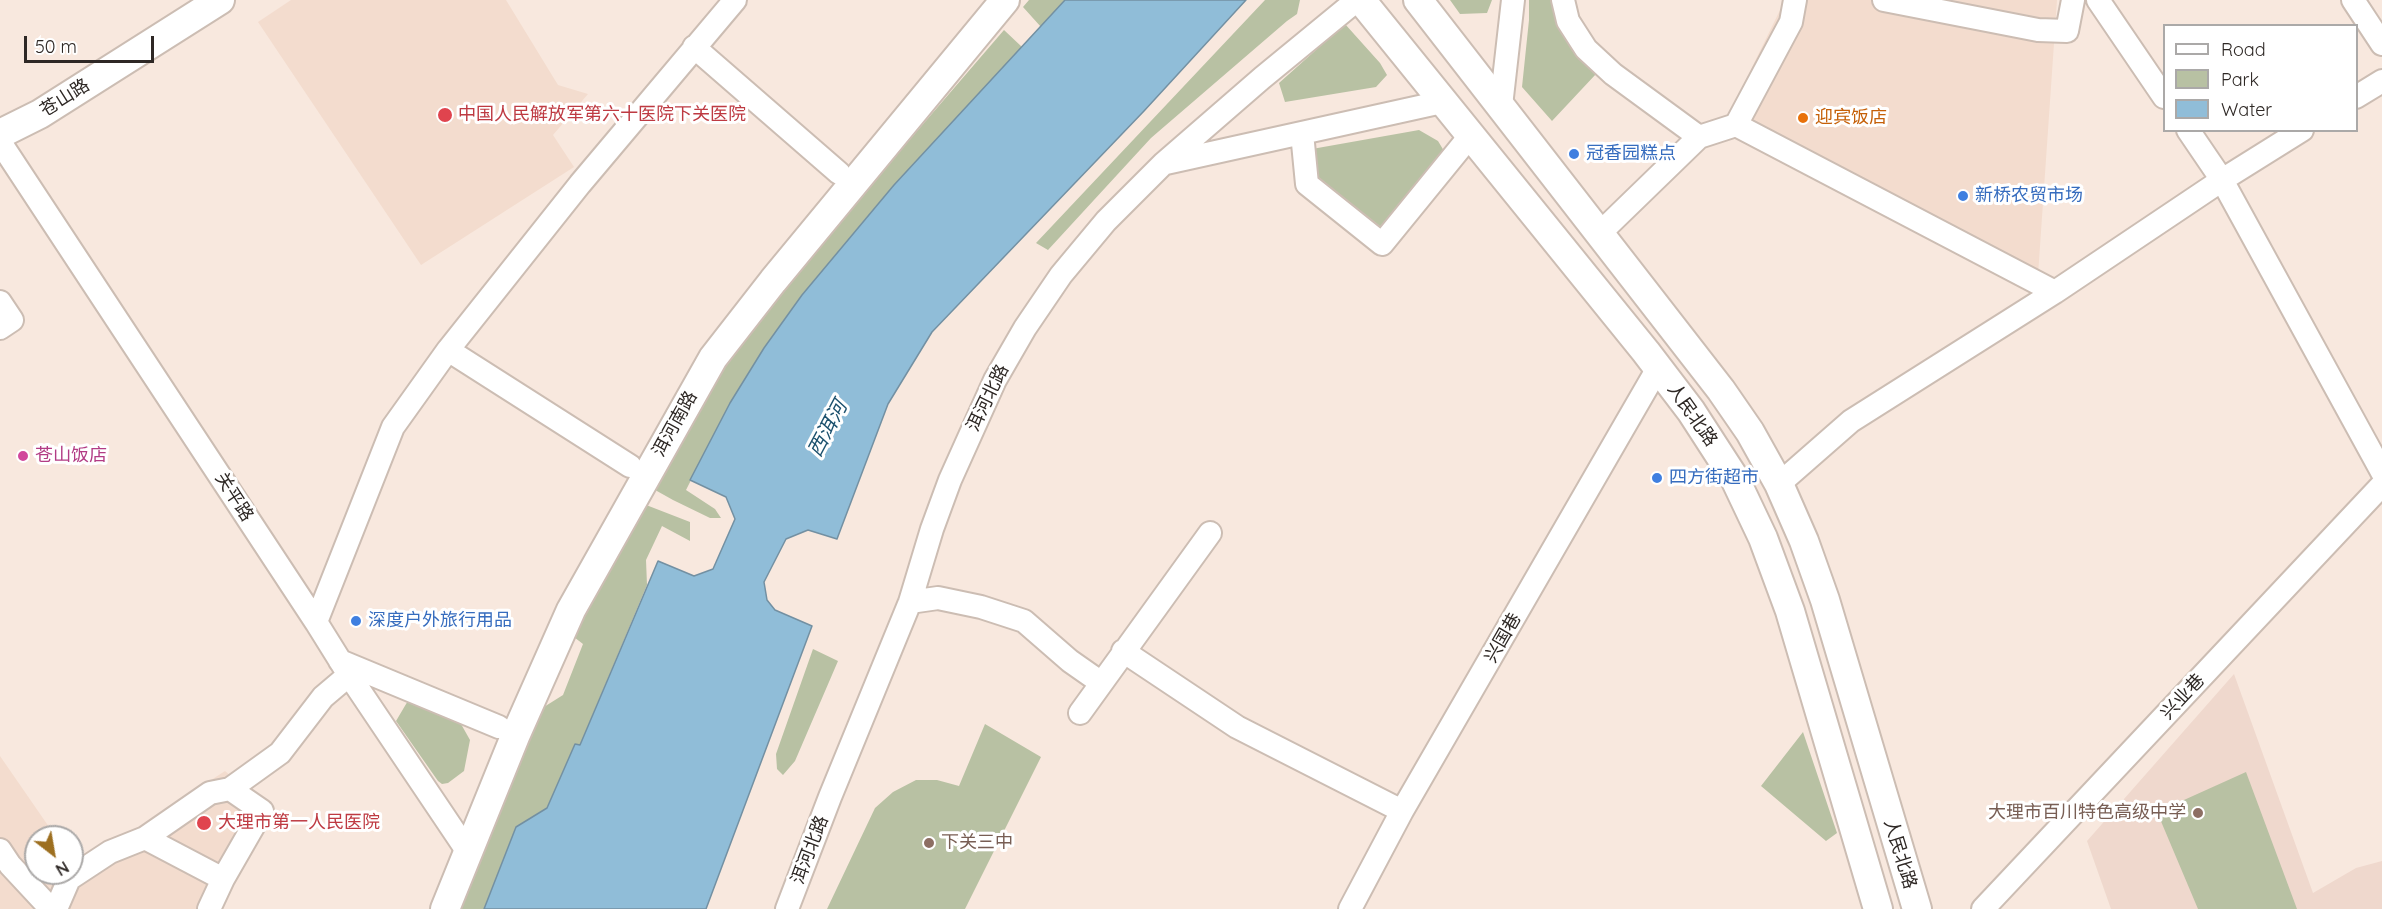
<!DOCTYPE html>
<meta charset="utf-8">
<style>
body{margin:0}
#map{position:relative;width:2382px;height:909px;overflow:hidden;background:#f8e8de;font-family:Quicksand,sans-serif}
canvas{display:block}
.legend{position:absolute;left:2163px;top:24px;width:195px;height:108px;box-sizing:border-box;background:#fff;border:2px solid #aba9a8;margin:0;padding:8px 10px;list-style:none;font-size:18px;color:#2e2825}
.legend li{display:flex;align-items:center;gap:12px;height:30px}
.legend b{width:30px;border:2px solid #aba9a8}
.north{position:absolute;left:24px;top:825px;width:60px;height:60px;box-sizing:border-box;background:#fff;border:2px solid #aba9a8;border-radius:50%;rotate:149deg;font-size:16px;font-weight:700;line-height:24px;text-align:center;color:#2e2825}
.north::after{content:'';display:block;margin:auto;width:21px;height:27px;background:#9d6f20;clip-path:polygon(50% 0,100% 100%,50% 72%,0 100%)}
.scale{position:absolute;left:24px;top:36px;width:130px;height:27px;box-sizing:border-box;border:3px solid #2e2825;border-top:0;padding-left:8px;font-size:18px;line-height:21px;white-space:nowrap;color:#2e2825;-webkit-text-stroke:4px #fff;paint-order:stroke}
</style>
<div id="map">
<canvas width="2382" height="909"></canvas>
<ul class="legend">
<li><b style="height:8px;background:#fff"></b>Road</li>
<li><b style="height:16px;background:#b8c1a3"></b>Park</li>
<li><b style="height:16px;background:#90bdd8"></b>Water</li>
</ul>
<div class="north">N</div>
<div class="scale">50 m</div>
</div>
<script>
const c = document.querySelector('canvas').getContext('2d');
c.lineJoin = 'round';
function paint(path, color) {
  c.fillStyle = color;
  c.fill(path, 'evenodd');
}
function toPath(rows) {
  const path = new Path2D();
  for (const r of rows) {
    path.moveTo(r[0], r[1]);
    for (let i = 2; i < r.length; i += 2) path.lineTo(r[i], r[i + 1]);
  }
  return path;
}
function trace(path, color, width, dash) {
  c.strokeStyle = color;
  c.lineWidth = width;
  c.lineCap = dash ? 'butt' : 'round';
  c.setLineDash(dash || []);
  c.stroke(path);
}
function write(font, color, halo, rows, align = 'center') {
  c.font = font + ' Quicksand,"Noto Sans SC",sans-serif';
  c.lineWidth = 6;
  c.setLineDash([]);
  c.textBaseline = 'middle';
  c.strokeStyle = halo;
  c.fillStyle = color;
  for (const [text, x, y, turn = 0] of rows) {
    c.save();
    c.translate(x, y);
    c.rotate((+turn || 0) * Math.PI / 180);
    c.textAlign = isNaN(turn) ? turn : align;
    if (halo) c.strokeText(text, 0, 0);
    c.fillText(text, 0, 0);
    c.restore();
  }
}
const built = toPath([
 [291,0,506,0,558,85,588,94,553,135,574,167,421,265,258,22],
 [1785,0,2057,0,2038,275,1727,118],
 [0,756,56,837,36,837,36,873,72,873,72,861,117,841,225,771,271,810,222,909,0,909]
]);
const education = toPath([
 [2234,674,2313,893,2356,868,2382,861,2382,909,2111,909,2087,841]
]);
const green = toPath([
 [1029,0,1065,0,1041,27,1023,7],
 [1265,0,1300,0,1297,14,1287,21,1151,138,1048,250,1036,243],
 [1450,0,1492,0,1487,13,1460,14],
 [1529,0,1574,0,1576,4,1572,36,1596,74,1552,121,1522,87,1529,20],
 [1345,24,1380,63,1387,75,1376,87,1285,102,1279,83],
 [1004,30,1022,47,894,185,802,295,764,348,730,403,686,490,715,509,721,518,710,518,673,500,648,486,720,366,862,195],
 [1419,130,1438,141,1447,156,1382,239,1322,193,1312,149],
 [641,503,690,522,690,541,662,526,646,560,647,585,580,745,575,744,547,808,516,827,484,909,455,909,536,712,563,695,583,644,570,634],
 [813,649,838,661,795,761,783,775,777,769,776,754],
 [409,699,446,711,461,724,470,740,464,771,448,783,442,784,438,781,396,721],
 [985,724,1041,757,965,909,827,909,875,808,893,792,916,780,937,780,959,786],
 [1803,732,1837,833,1826,841,1761,786],
 [2246,772,2297,909,2198,909,2160,819,2164,809]
]);
const water = toPath([
 [1065,0,1246,0,1144,111,932,332,888,404,837,539,808,530,786,539,764,582,767,600,775,610,812,626,706,909,484,909,516,827,547,808,575,744,580,745,658,561,694,576,713,569,735,519,726,497,690,480,730,403,764,348,802,295,894,185,1065,0]
]);
const minor = toPath([
 [1563,0,1568,21,1586,49,1613,74,1699,137,1600,233],
 [1884,0,2038,30,2067,31,2073,0],
 [2098,0,2164,97],
 [2353,0,2382,44],
 [694,47,839,173],
 [2356,97,2382,81],
 [1501,106,1513,0],
 [1736,125,2055,292,2222,180,2302,130],
 [2188,130,2222,180,2382,472],
 [1302,133,1307,184,1382,244,1470,136],
 [1699,137,1736,125,1791,22,1795,0],
 [0,142,316,622,349,675,468,852],
 [1166,163,1442,102],
 [0,302,12,320,0,328],
 [448,350,630,466],
 [1779,484,1851,421,2055,292],
 [910,602,938,598,981,607,1024,621,1070,661,1100,682],
 [316,622,393,427,448,350,580,184,735,0],
 [1123,651,1237,727,1402,811],
 [340,661,499,727],
 [1080,713,1210,533],
 [145,838,223,879,262,811,230,789],
 [0,850,10,865,51,909],
 [56,909,69,879,110,852,145,838,210,793,230,789,280,753,323,697,349,675],
 [209,909,223,879],
 [787,909,830,797,910,602,932,529,950,480,995,380,1025,328,1061,275,1106,221,1164,163,1262,78,1357,0],
 [1350,909,1402,811,1658,368],
 [1983,909,2382,485]
]);
const major = toPath([
 [1361,0,1646,352,1691,411,1735,479,1763,538,1790,611,1878,909],
 [1418,0,1721,390,1750,432,1779,484,1804,541,1825,600,1917,909],
 [0,134,40,114,220,0],
 [445,909,516,734,571,610,713,358,773,281,1005,0]
]);
const markers = [
 [445,115,8,"#e0444e"],
 [1803,118,6,"#e8710a"],
 [1574,154,6,"#3f7fe0"],
 [1963,196,6,"#3f7fe0"],
 [23,456,6,"#d1479c"],
 [1657,478,6,"#3f7fe0"],
 [356,621,6,"#3f7fe0"],
 [2198,813,6,"#8d6e63"],
 [204,823,8,"#e0444e"],
 [929,843,6,"#8d6e63"]
];
const streetNames = [
 ["苍山路",65,98,-32],
 ["洱河北路",988,398,-64],
 ["人民北路",1692,415,55],
 ["洱河南路",675,424,-61],
 ["关平路",234,497,57],
 ["兴国巷",1503,638,-60],
 ["兴业巷",2183,697,-47],
 ["洱河北路",810,850,-69],
 ["人民北路",1900,854,73]
];
const healthNames = [
 ["中国人民解放军第六十医院下关医院",458,115],
 ["大理市第一人民医院",218,823]
];
const foodNames = [
 ["迎宾饭店",1815,118]
];
const shopNames = [
 ["冠香园糕点",1586,154],
 ["新桥农贸市场",1975,196],
 ["四方街超市",1669,478],
 ["深度户外旅行用品",368,621]
];
const hotelNames = [
 ["苍山饭店",35,456]
];
const educationNames = [
 ["大理市百川特色高级中学",2186,813],
 ["下关三中",941,843,"left"]
];
const waterNames = [
 ["西洱河",828,429,-62]
];
paint(built, '#f3dcce');
paint(education, '#efd8cd');
paint(green, '#b8c1a3');
paint(water, '#90bdd8');
trace(water, '#7390a2', 1.5);
trace(minor, '#ccbdb3', 26);
trace(major, '#ccbdb3', 32);
trace(minor, '#fff', 22);
trace(major, '#fff', 28);
for (const [x, y, r, color] of markers) {
  const dot = new Path2D();
  dot.arc(x, y, r, 0, 2 * Math.PI);
  c.fillStyle = color;
  c.fill(dot);
  trace(dot, '#fff', 2);
}
write('18px', '#2e2825', '#fff', streetNames);
write('18px', '#be3a42', '#fff', healthNames, 'left');
write('18px', '#c56008', '#fff', foodNames, 'left');
write('18px', '#366cbe', '#fff', shopNames, 'left');
write('18px', '#b23c85', '#fff', hotelNames, 'left');
write('18px', '#785e54', '#fff', educationNames, 'right');
write('italic 20px', '#1c516e', '#fff', waterNames);
</script>
